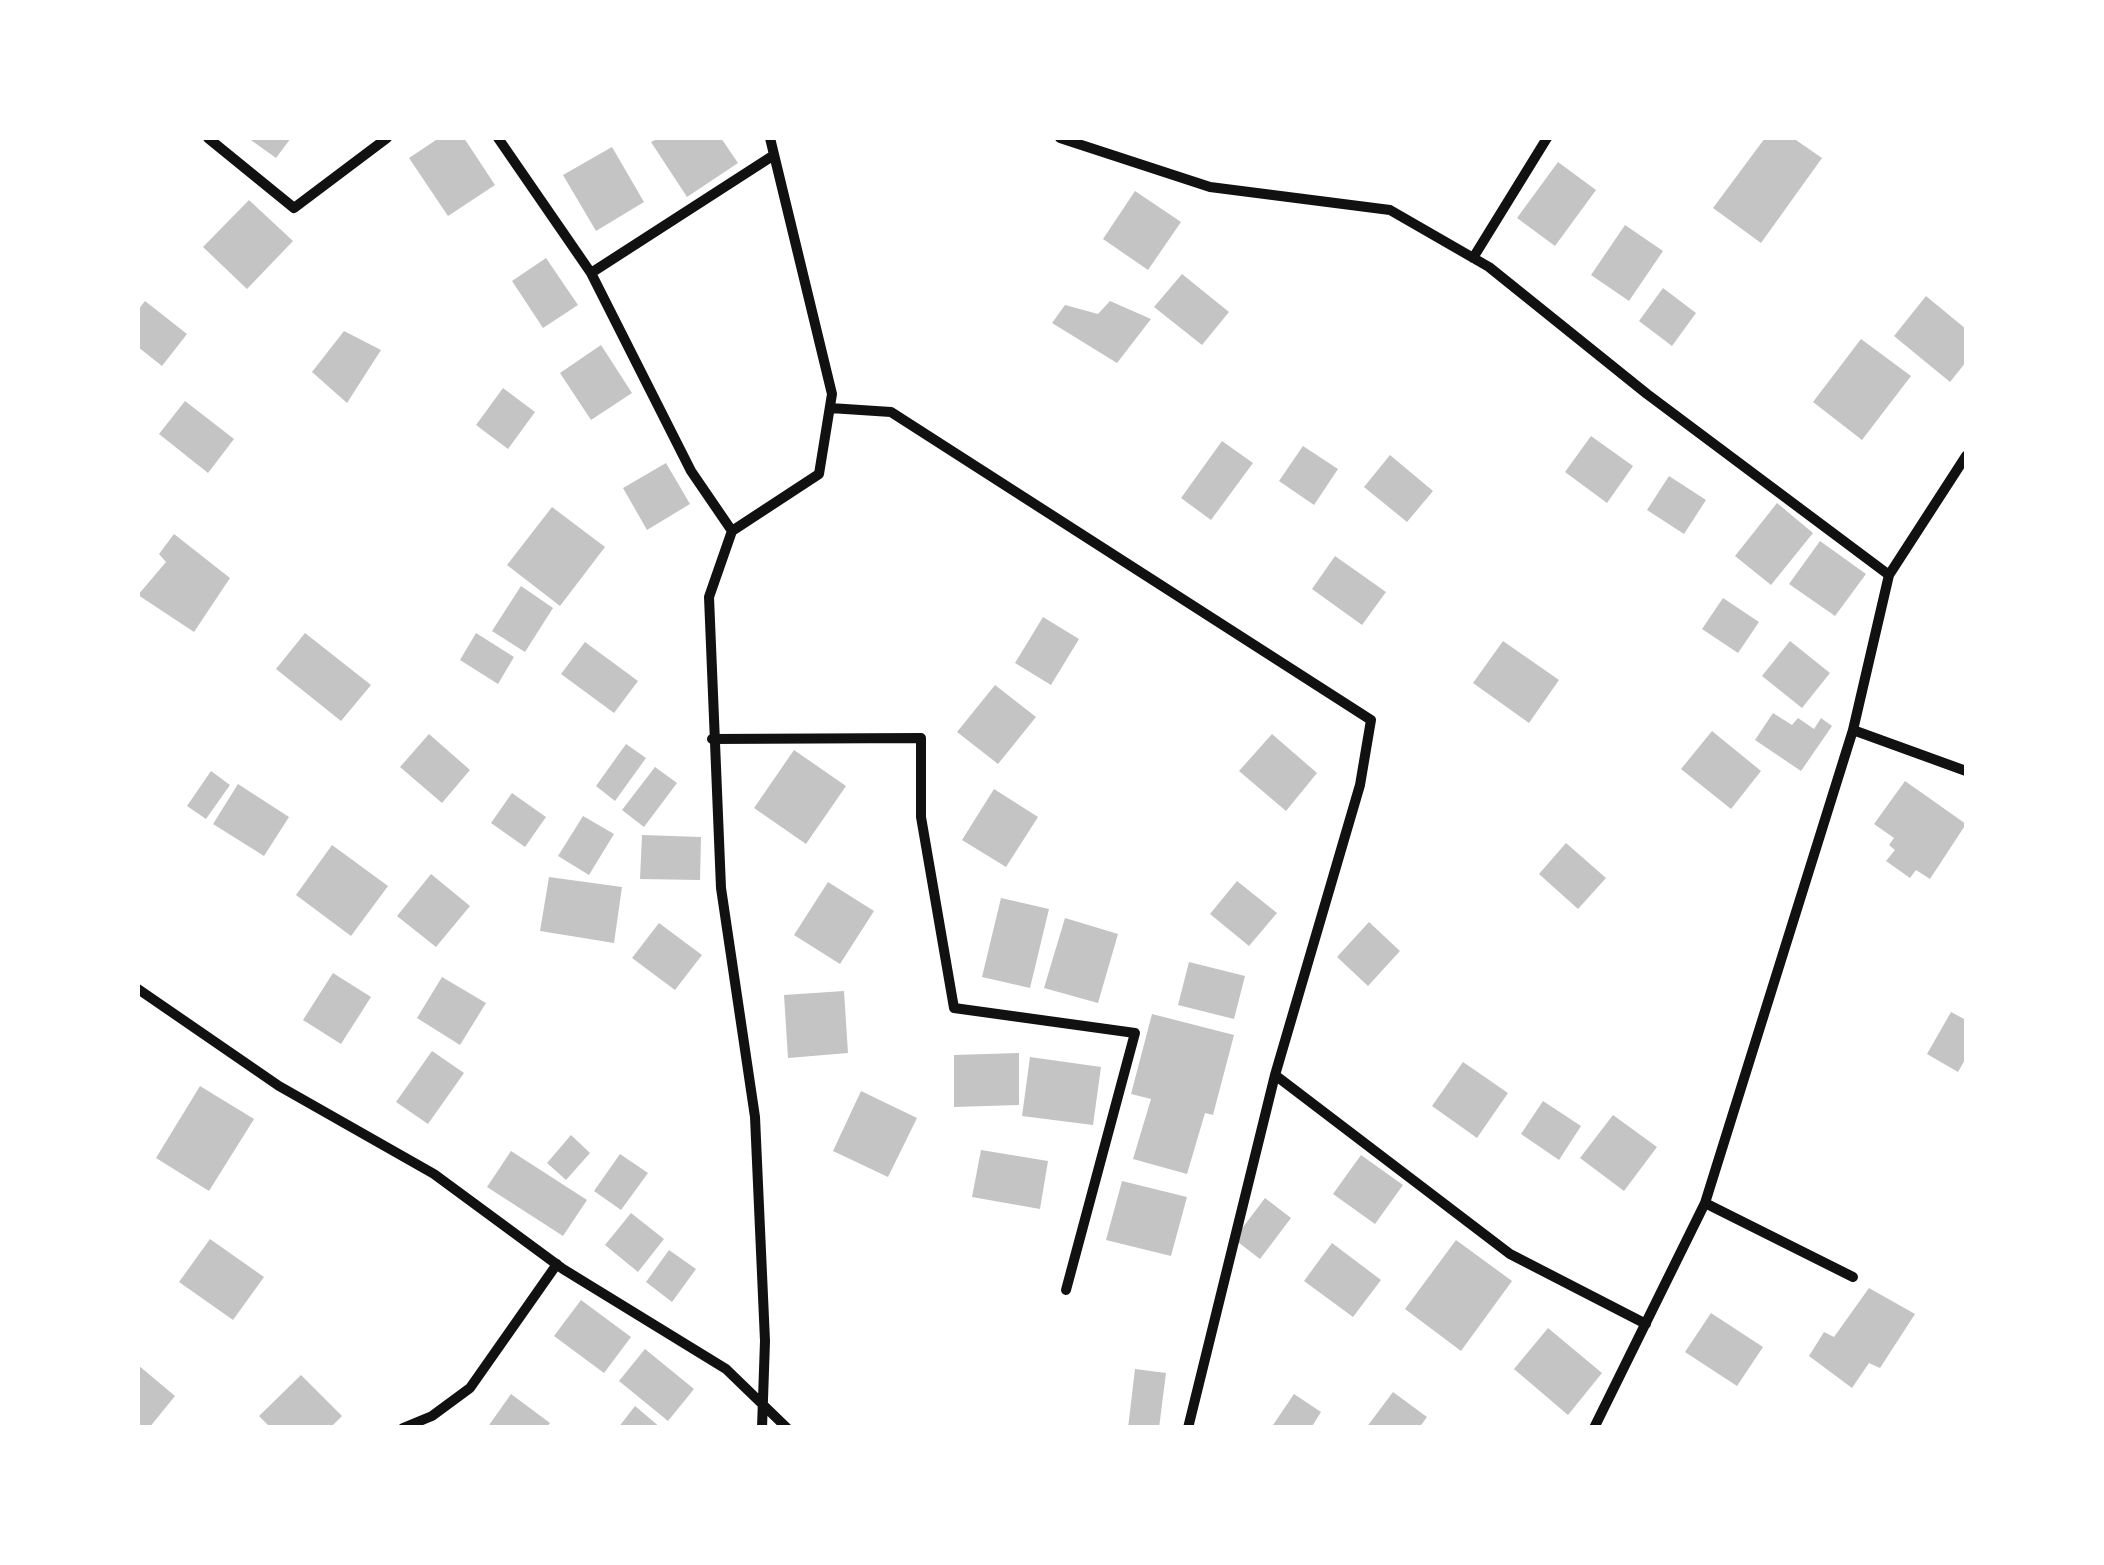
<!DOCTYPE html>
<style>
body{margin:0}
#map{position:relative;width:2104px;height:1565px;overflow:hidden;background:#fff;font-family:Karla,sans-serif}
canvas{display:block}
.frame{position:absolute;inset:0;border:140px solid #fff;pointer-events:none}
</style>
<div id="map">
<canvas width="2104" height="1565"></canvas>
<div class="frame"></div>
</div>
<script>
const c = document.querySelector('canvas').getContext('2d');
c.lineJoin = 'round';
function paint(path, color) {
  c.fillStyle = color;
  c.fill(path, 'evenodd');
}
function toPath(rows) {
  const path = new Path2D();
  for (const r of rows) {
    path.moveTo(r[0], r[1]);
    for (let i = 2; i < r.length; i += 2) path.lineTo(r[i], r[i + 1]);
  }
  return path;
}
function trace(path, color, width, dash) {
  c.strokeStyle = color;
  c.lineWidth = width;
  c.lineCap = dash ? 'butt' : 'round';
  c.setLineDash(dash || []);
  c.stroke(path);
}
const building = toPath([
 [248,138,291,138,276,158],
 [439,138,464,138,495,185,448,216,409,158],
 [659,138,721,138,738,163,687,197,651,142],
 [1765,138,1793,138,1822,158,1761,243,1713,208],
 [612,147,644,202,596,231,563,175],
 [1558,162,1596,190,1555,246,1517,218],
 [1135,191,1181,222,1148,270,1103,239],
 [249,200,293,241,247,289,203,247],
 [1625,225,1663,251,1629,301,1591,275],
 [546,258,578,305,543,328,512,281],
 [1182,274,1229,312,1202,345,1154,307],
 [1663,288,1696,313,1672,346,1639,321],
 [1926,296,1966,329,1966,362,1950,382,1894,336],
 [145,301,187,334,162,366,138,347,138,310],
 [1110,301,1151,319,1117,363,1052,323,1065,305,1098,314],
 [344,331,381,350,347,403,312,372],
 [1861,339,1911,376,1862,440,1813,402],
 [601,345,632,393,591,420,560,373],
 [503,388,535,412,508,449,476,425],
 [185,401,234,439,208,473,159,434],
 [1591,436,1633,466,1607,503,1565,472],
 [1222,441,1253,463,1211,520,1181,498],
 [1303,446,1338,469,1314,505,1279,481],
 [1390,455,1433,491,1407,522,1364,487],
 [666,463,690,504,647,530,623,488],
 [1669,476,1706,500,1684,534,1647,510],
 [1777,503,1813,533,1771,585,1735,556],
 [552,507,605,547,560,606,507,565],
 [174,534,230,578,194,632,138,595,166,562,159,554],
 [1820,541,1866,574,1835,616,1789,584],
 [1335,556,1386,592,1362,625,1312,589],
 [521,586,553,608,525,652,492,631],
 [1723,598,1759,622,1738,653,1702,629],
 [1043,617,1079,639,1051,685,1015,663],
 [305,633,371,685,341,721,276,669],
 [476,633,514,657,498,684,460,660],
 [1503,641,1559,680,1529,723,1473,683],
 [1790,641,1830,673,1802,708,1762,676],
 [585,642,638,681,614,713,561,674],
 [995,685,1036,717,998,764,957,732],
 [1773,713,1792,725,1798,718,1814,729,1821,718,1832,726,1801,771,1755,740],
 [1712,731,1761,771,1731,809,1681,769],
 [429,734,470,770,442,803,400,767],
 [1272,734,1317,773,1286,811,1239,771],
 [626,744,646,758,615,801,596,786],
 [794,750,846,786,806,844,754,808],
 [655,767,677,783,644,827,622,810],
 [211,771,230,785,206,819,187,806],
 [1905,781,1966,824,1930,879,1916,870,1910,878,1886,861,1895,850,1889,845,1894,838,1874,824],
 [238,784,289,817,264,856,213,824],
 [994,789,1038,817,1006,867,962,840],
 [512,793,546,817,525,847,491,823],
 [583,816,614,834,589,875,558,856],
 [642,835,701,837,700,880,640,879],
 [1566,843,1606,878,1578,909,1539,874],
 [332,845,388,886,351,936,296,895],
 [431,874,470,906,436,947,397,916],
 [549,877,622,887,614,943,540,931],
 [1237,881,1277,913,1249,946,1210,914],
 [828,882,874,911,840,964,794,935],
 [1001,898,1049,909,1030,988,982,977],
 [1065,918,1118,934,1098,1003,1044,988],
 [1369,922,1400,951,1368,986,1337,957],
 [659,923,702,955,675,990,632,958],
 [1189,962,1245,976,1234,1019,1178,1005],
 [333,973,371,997,341,1044,303,1020],
 [442,977,486,1003,460,1045,417,1018],
 [844,991,848,1053,788,1058,784,995],
 [1951,1012,1966,1020,1966,1058,1958,1072,1927,1054],
 [1152,1014,1234,1035,1213,1115,1205,1113,1187,1174,1133,1159,1151,1099,1131,1094],
 [432,1051,464,1073,428,1124,396,1102],
 [1019,1053,1019,1105,954,1107,954,1055],
 [1030,1057,1101,1067,1093,1125,1022,1116],
 [1463,1062,1508,1093,1477,1138,1432,1106],
 [200,1086,254,1119,209,1191,156,1158],
 [861,1091,917,1118,888,1177,833,1151],
 [1543,1101,1581,1126,1559,1160,1521,1134],
 [1613,1115,1657,1147,1624,1191,1580,1158],
 [571,1135,590,1153,566,1180,547,1163],
 [981,1150,1048,1161,1040,1209,972,1197],
 [511,1151,587,1200,563,1236,487,1187],
 [620,1154,648,1173,621,1210,594,1191],
 [1361,1155,1403,1185,1375,1224,1333,1194],
 [1122,1181,1187,1197,1171,1256,1106,1240],
 [1265,1198,1291,1218,1260,1259,1234,1239],
 [631,1213,664,1239,638,1272,605,1245],
 [210,1239,264,1277,233,1320,179,1282],
 [1456,1240,1512,1281,1461,1351,1405,1309],
 [1332,1243,1381,1280,1353,1317,1304,1281],
 [669,1250,696,1269,672,1302,646,1282],
 [1869,1288,1915,1314,1880,1368,1869,1363,1852,1388,1809,1356,1824,1332,1834,1337],
 [581,1300,631,1337,604,1373,554,1336],
 [1711,1313,1763,1347,1737,1386,1685,1352],
 [1548,1328,1602,1373,1568,1415,1514,1369],
 [645,1349,694,1389,668,1421,619,1381],
 [138,1365,175,1396,149,1428,138,1428],
 [1135,1369,1166,1373,1159,1428,1128,1428],
 [301,1375,342,1416,330,1428,271,1428,259,1416],
 [1393,1392,1427,1417,1419,1428,1366,1428],
 [511,1394,550,1423,546,1428,487,1428],
 [1294,1394,1321,1412,1311,1428,1277,1428,1273,1425],
 [635,1406,661,1428,618,1428]
]);
const minor = toPath([
 [208,138,294,208,387,138],
 [498,138,591,273,774,155],
 [1060,138,1210,187,1390,210,1489,267,1647,394,1889,575],
 [1473,258,1547,138],
 [591,273,691,471,732,531],
 [830,408,891,412,1371,720,1360,785,1275,1075],
 [1853,730,1889,575,1966,456],
 [712,739,921,738,921,817,954,1008,1135,1033,1066,1290],
 [138,989,279,1086,434,1174,563,1269,726,1369,787,1428],
 [1705,1203,1853,730,1966,771],
 [403,1428,432,1416,470,1388,557,1264],
 [762,1428,765,1341,755,1117,721,888,709,597,732,531,819,474,832,394,770,138],
 [1188,1428,1275,1075,1510,1254,1646,1324],
 [1594,1428,1705,1203,1853,1277]
]);
paint(building, '#c4c4c4');
trace(minor, '#111', 10);
</script>
